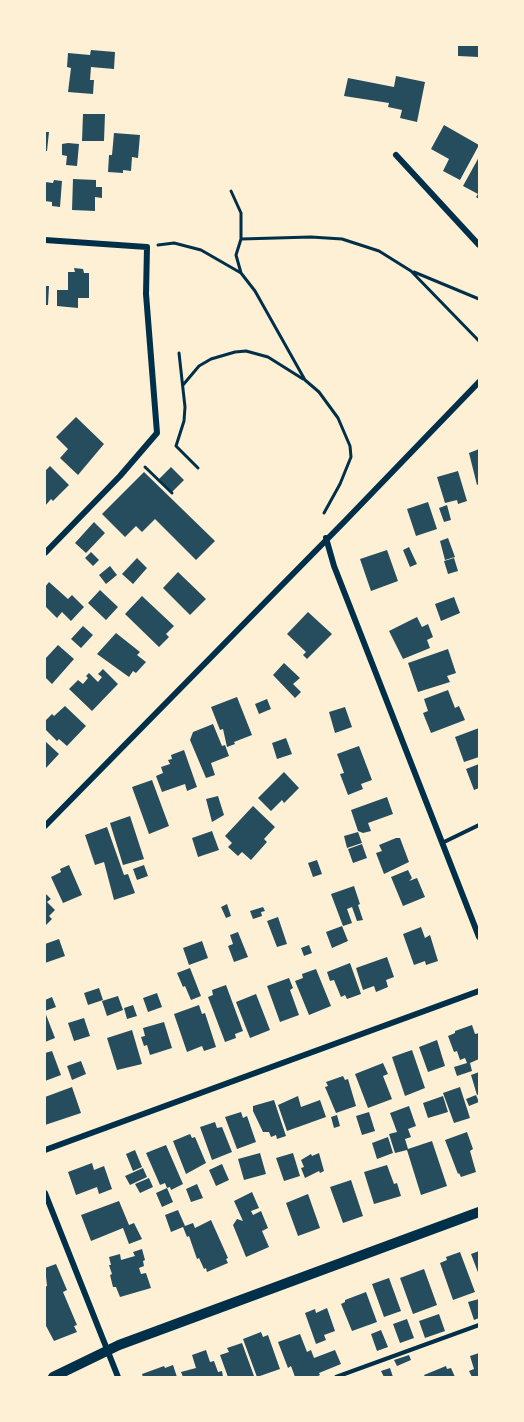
<!DOCTYPE html>
<style>
body{margin:0}
#map{position:relative;width:524px;height:1422px;overflow:hidden;background:#fdf0d5;font-family:"Noto Sans",sans-serif}
canvas{display:block}
.frame{position:absolute;inset:0;border:46px solid #fdf0d5;pointer-events:none}
</style>
<div id="map">
<canvas width="524" height="1422"></canvas>
<div class="frame"></div>
</div>
<script>
const c = document.querySelector('canvas').getContext('2d');
c.lineJoin = 'round';
function paint(path, color) {
  c.fillStyle = color;
  c.fill(path, 'evenodd');
}
function toPath(rows) {
  const path = new Path2D();
  for (const r of rows) {
    path.moveTo(r[0], r[1]);
    for (let i = 2; i < r.length; i += 2) path.lineTo(r[i], r[i + 1]);
  }
  return path;
}
function trace(path, color, width, dash) {
  c.strokeStyle = color;
  c.lineWidth = width;
  c.lineCap = dash ? 'butt' : 'round';
  c.setLineDash(dash || []);
  c.stroke(path);
}
const building = toPath([
 [458,45,479,45,479,57,458,56],
 [91,50,115,52,114,69,91,67,90,80,94,80,93,94,68,92,71,68,67,67,68,53,90,55],
 [396,76,425,82,417,122,400,118,402,110,388,107,389,103,344,96,348,78,394,87],
 [83,114,105,114,104,141,82,141],
 [444,125,479,145,460,180,443,171,449,159,431,149],
 [45,132,49,132,47,151,45,151],
 [114,133,140,135,138,158,132,157,131,171,123,170,123,173,108,172,109,155,112,155],
 [68,143,79,144,77,166,66,165,67,156,62,155,62,144],
 [479,157,479,199,476,197,478,194,463,186],
 [73,179,96,180,96,187,102,187,102,198,95,197,95,211,72,210],
 [54,180,62,181,60,207,52,206,52,202,45,201,45,182,53,183],
 [74,268,83,269,84,273,89,273,89,298,78,298,78,308,57,306,57,290,68,290,68,272,75,272],
 [45,286,49,286,48,305,45,305],
 [76,417,104,444,78,475,60,458,68,449,56,437],
 [479,449,479,484,477,485,469,453],
 [50,466,69,485,53,501,51,499,45,506,45,471],
 [171,467,184,480,172,492,159,479],
 [458,471,467,501,458,504,457,500,445,503,437,477],
 [144,472,215,541,196,560,155,519,142,532,136,526,125,537,102,514],
 [428,502,437,529,416,536,407,509],
 [447,505,451,520,444,522,439,508],
 [94,522,105,533,86,553,75,543],
 [448,538,455,557,445,560,440,541],
 [409,547,417,564,410,567,403,550],
 [387,550,398,581,371,591,360,559],
 [91,552,99,560,93,566,85,558],
 [137,558,147,568,133,584,122,574],
 [454,558,458,571,448,574,444,561],
 [110,566,117,575,106,584,99,575],
 [178,572,206,599,190,615,163,588],
 [49,582,68,599,72,595,84,607,71,621,62,612,57,618,45,606,45,587],
 [100,590,118,607,106,620,88,603],
 [142,596,174,626,166,634,169,637,159,647,125,614],
 [454,597,460,613,441,621,435,604],
 [308,612,332,634,307,659,303,655,306,652,287,634],
 [417,617,422,627,428,624,433,637,427,640,430,648,403,659,389,631],
 [83,626,93,635,81,648,71,639],
 [116,633,140,652,137,655,146,662,136,673,133,671,129,677,97,654],
 [58,645,74,659,52,684,45,677,45,659],
 [448,649,456,673,447,676,450,682,418,692,408,663],
 [284,663,300,678,293,684,301,692,295,698,273,675],
 [103,669,118,684,92,711,69,689,78,680,83,684,88,678,86,676,89,673,98,682,102,677,98,674],
 [448,690,455,708,459,706,465,720,431,733,423,713,428,711,424,699],
 [237,697,252,735,234,742,235,744,227,747,223,729,220,730,211,707],
 [267,699,271,709,259,714,255,704],
 [65,706,86,726,67,746,59,739,57,741,45,729,45,721,52,714,54,716],
 [345,707,352,727,335,733,329,712],
 [213,724,222,746,225,745,229,756,211,763,215,775,206,778,190,740,193,732],
 [479,728,479,757,464,762,455,737],
 [286,738,292,754,277,759,272,743],
 [45,741,59,754,45,769],
 [359,746,372,780,361,784,363,789,348,795,340,774,344,773,337,754],
 [184,750,197,787,187,791,185,784,162,792,156,776,163,773,161,767,170,764,168,760,172,759,171,755],
 [479,764,479,788,474,790,466,769],
 [284,772,299,788,284,803,282,800,271,811,258,798],
 [152,780,169,826,149,834,132,787],
 [218,796,224,815,212,822,206,799],
 [387,797,393,814,368,823,371,831,363,833,358,831,351,810],
 [253,806,275,827,264,839,267,842,251,860,242,852,238,856,228,847,232,843,225,836],
 [130,816,144,859,123,865,110,823],
 [107,827,124,875,128,874,135,893,114,900,104,862,95,865,85,835],
 [212,831,219,850,198,857,192,838],
 [358,832,362,843,347,848,344,836],
 [396,838,400,838,409,862,384,874,376,853,382,851,379,845],
 [362,844,367,858,353,863,348,849],
 [317,860,322,874,313,877,308,863],
 [69,865,82,895,63,903,51,877,61,872,60,869],
 [144,865,148,876,137,880,133,869],
 [408,870,412,878,409,881,417,878,425,897,403,906,391,877],
 [354,886,360,904,358,905,363,920,357,921,352,907,347,909,352,923,343,926,331,894],
 [45,893,51,899,47,902,55,910,49,916,52,919,45,926],
 [227,904,231,916,226,918,221,907],
 [263,907,265,911,261,912,262,916,253,919,250,911],
 [278,917,287,944,277,947,267,921],
 [342,926,348,941,332,948,326,932],
 [421,927,425,938,430,935,438,961,426,965,425,961,414,965,403,934],
 [238,932,248,957,234,962,228,946,233,944,230,935],
 [59,939,65,956,45,963,45,944],
 [202,941,208,958,189,965,183,948],
 [309,945,312,953,304,956,301,948],
 [387,957,394,977,386,980,388,987,376,992,374,986,363,990,356,968],
 [350,963,361,994,347,999,345,995,341,997,334,980,330,981,327,972],
 [190,968,201,996,191,1000,185,986,183,987,177,973],
 [316,969,331,1006,309,1015,295,981,303,978,302,974],
 [289,978,293,988,290,990,299,1015,280,1022,267,986],
 [226,985,243,1031,235,1034,236,1038,225,1042,208,997,213,995,212,990],
 [99,988,103,1000,88,1005,84,993],
 [157,993,162,1007,148,1012,143,998],
 [256,994,270,1030,250,1038,236,1002],
 [118,996,123,1010,107,1016,102,1001],
 [52,997,56,1007,45,1011,45,1000],
 [133,1005,137,1016,127,1019,124,1008],
 [199,1005,202,1014,205,1013,216,1047,204,1051,202,1046,187,1052,174,1014],
 [45,1012,55,1038,45,1042],
 [84,1018,90,1036,74,1041,68,1023],
 [164,1022,172,1048,150,1055,147,1045,144,1046,141,1037,145,1036,143,1028],
 [472,1025,475,1034,479,1033,479,1059,470,1063,472,1071,457,1076,454,1067,467,1063,465,1058,460,1060,457,1051,454,1052,448,1036,455,1033,455,1031],
 [132,1030,142,1064,117,1070,107,1038],
 [437,1040,445,1066,428,1072,419,1047],
 [412,1050,425,1088,405,1096,392,1057],
 [52,1051,61,1075,45,1081,45,1053],
 [81,1061,86,1074,72,1080,67,1066],
 [383,1063,388,1074,383,1076,392,1099,368,1108,355,1074],
 [479,1072,479,1094,477,1095,471,1075],
 [343,1076,345,1080,348,1079,356,1106,336,1113,325,1087,328,1086,326,1082],
 [72,1087,81,1113,45,1125,45,1097],
 [460,1087,470,1118,454,1123,443,1093],
 [476,1095,479,1102,469,1106,466,1099],
 [298,1096,301,1107,320,1100,326,1117,287,1131,278,1105],
 [443,1096,448,1112,428,1118,423,1103],
 [274,1100,286,1136,277,1139,276,1135,271,1137,269,1132,263,1132,253,1111,253,1106],
 [409,1106,416,1126,408,1129,411,1137,405,1139,408,1149,432,1141,447,1186,421,1195,407,1150,395,1153,389,1134,397,1132,390,1113],
 [241,1112,243,1118,247,1116,256,1142,237,1149,225,1117],
 [369,1112,375,1131,362,1135,356,1116],
 [337,1115,340,1126,334,1128,331,1117],
 [215,1122,217,1128,222,1127,232,1152,212,1160,200,1127],
 [467,1132,473,1149,470,1151,476,1172,461,1177,459,1173,458,1174,445,1140],
 [190,1134,192,1138,195,1137,206,1163,186,1174,173,1141],
 [388,1137,393,1153,377,1159,372,1143],
 [166,1145,183,1184,171,1190,170,1187,167,1188,165,1183,160,1185,146,1153],
 [135,1150,142,1167,133,1171,126,1154],
 [260,1153,266,1174,244,1180,238,1159],
 [293,1153,300,1176,284,1181,276,1158],
 [319,1153,324,1171,320,1173,319,1171,305,1178,301,1168,304,1167,301,1160,311,1154,312,1156],
 [92,1163,94,1170,104,1166,112,1189,99,1194,97,1187,76,1195,68,1172],
 [222,1164,229,1180,216,1186,209,1170],
 [387,1165,394,1184,397,1183,401,1196,374,1204,364,1172],
 [143,1168,147,1177,130,1185,125,1176],
 [149,1178,153,1187,140,1193,135,1184],
 [351,1180,363,1216,343,1223,330,1187],
 [197,1184,203,1198,191,1202,186,1189],
 [167,1188,173,1202,162,1207,156,1193],
 [252,1192,259,1208,251,1211,253,1215,261,1211,268,1228,262,1231,269,1247,246,1257,233,1225,237,1219,243,1221,234,1201],
 [308,1194,320,1228,298,1236,286,1203],
 [119,1201,129,1225,134,1223,142,1239,129,1244,123,1228,91,1241,81,1215],
 [178,1210,185,1226,193,1223,195,1228,211,1220,228,1258,226,1259,228,1263,207,1272,206,1268,204,1269,199,1258,197,1259,189,1236,187,1237,183,1227,171,1232,165,1215],
 [142,1249,145,1260,143,1261,144,1266,139,1268,141,1274,146,1273,151,1288,120,1297,116,1287,113,1287,110,1275,112,1274,109,1265,111,1265,109,1257,120,1254,121,1260,135,1256,133,1252],
 [479,1251,479,1275,471,1254],
 [460,1252,475,1292,453,1300,440,1263,447,1260,446,1257],
 [56,1264,67,1290,63,1292,77,1325,74,1326,77,1332,54,1341,45,1324,45,1287,47,1286,45,1268],
 [424,1269,437,1305,413,1314,400,1278],
 [389,1278,401,1311,384,1317,372,1284],
 [366,1292,377,1322,352,1331,341,1304,345,1302,345,1300],
 [479,1299,479,1318,474,1320,468,1302],
 [327,1308,335,1331,324,1335,326,1340,316,1344,305,1313,315,1309,316,1313],
 [439,1314,445,1331,425,1338,419,1321],
 [407,1319,414,1338,400,1343,393,1324],
 [381,1330,388,1347,377,1351,371,1334],
 [261,1332,263,1337,268,1335,280,1369,257,1377,243,1339],
 [300,1334,307,1352,311,1350,314,1358,335,1350,341,1364,319,1373,320,1375,316,1377,295,1377,291,1366,288,1368,278,1342],
 [242,1343,254,1376,228,1377,220,1355,229,1352,227,1348],
 [206,1350,210,1362,214,1361,218,1372,222,1371,223,1377,183,1377,181,1372,196,1368,192,1355],
 [479,1353,479,1377,472,1377,469,1371,474,1369,470,1356],
 [409,1355,411,1360,397,1366,394,1360],
 [173,1365,177,1377,143,1377,142,1374,164,1366,165,1368],
 [446,1366,447,1369,451,1368,455,1377,425,1377,424,1375],
 [390,1368,393,1377,384,1377,381,1371]
]);
const path = toPath([
 [231,191,241,213,241,239,236,255,241,273],
 [241,239,311,237,342,239,379,251,411,271,479,341],
 [158,245,174,243,201,250,241,273,255,291,305,380,319,392,338,418,350,446,351,457,340,484,324,513],
 [414,272,479,299],
 [179,353,185,407,184,421,176,446,198,468],
 [183,385,199,366,211,359,235,352,246,351,268,357,303,379],
 [145,467,172,493]
]);
const service = toPath([
 [442,843,479,825],
 [336,1377,479,1325]
]);
const minor = toPath([
 [396,155,479,245],
 [45,240,147,247,146,294,157,433,120,476,45,553],
 [326,538,334,566,479,937],
 [45,826,344,522,479,382],
 [45,1150,479,991],
 [45,1193,118,1377]
]);
const tertiary = toPath([
 [53,1377,119,1345,479,1212]
]);
paint(building, '#264d5e');
trace(path, '#003049', 3);
trace(service, '#003049', 4);
trace(minor, '#003049', 6);
trace(tertiary, '#003049', 10);
</script>
